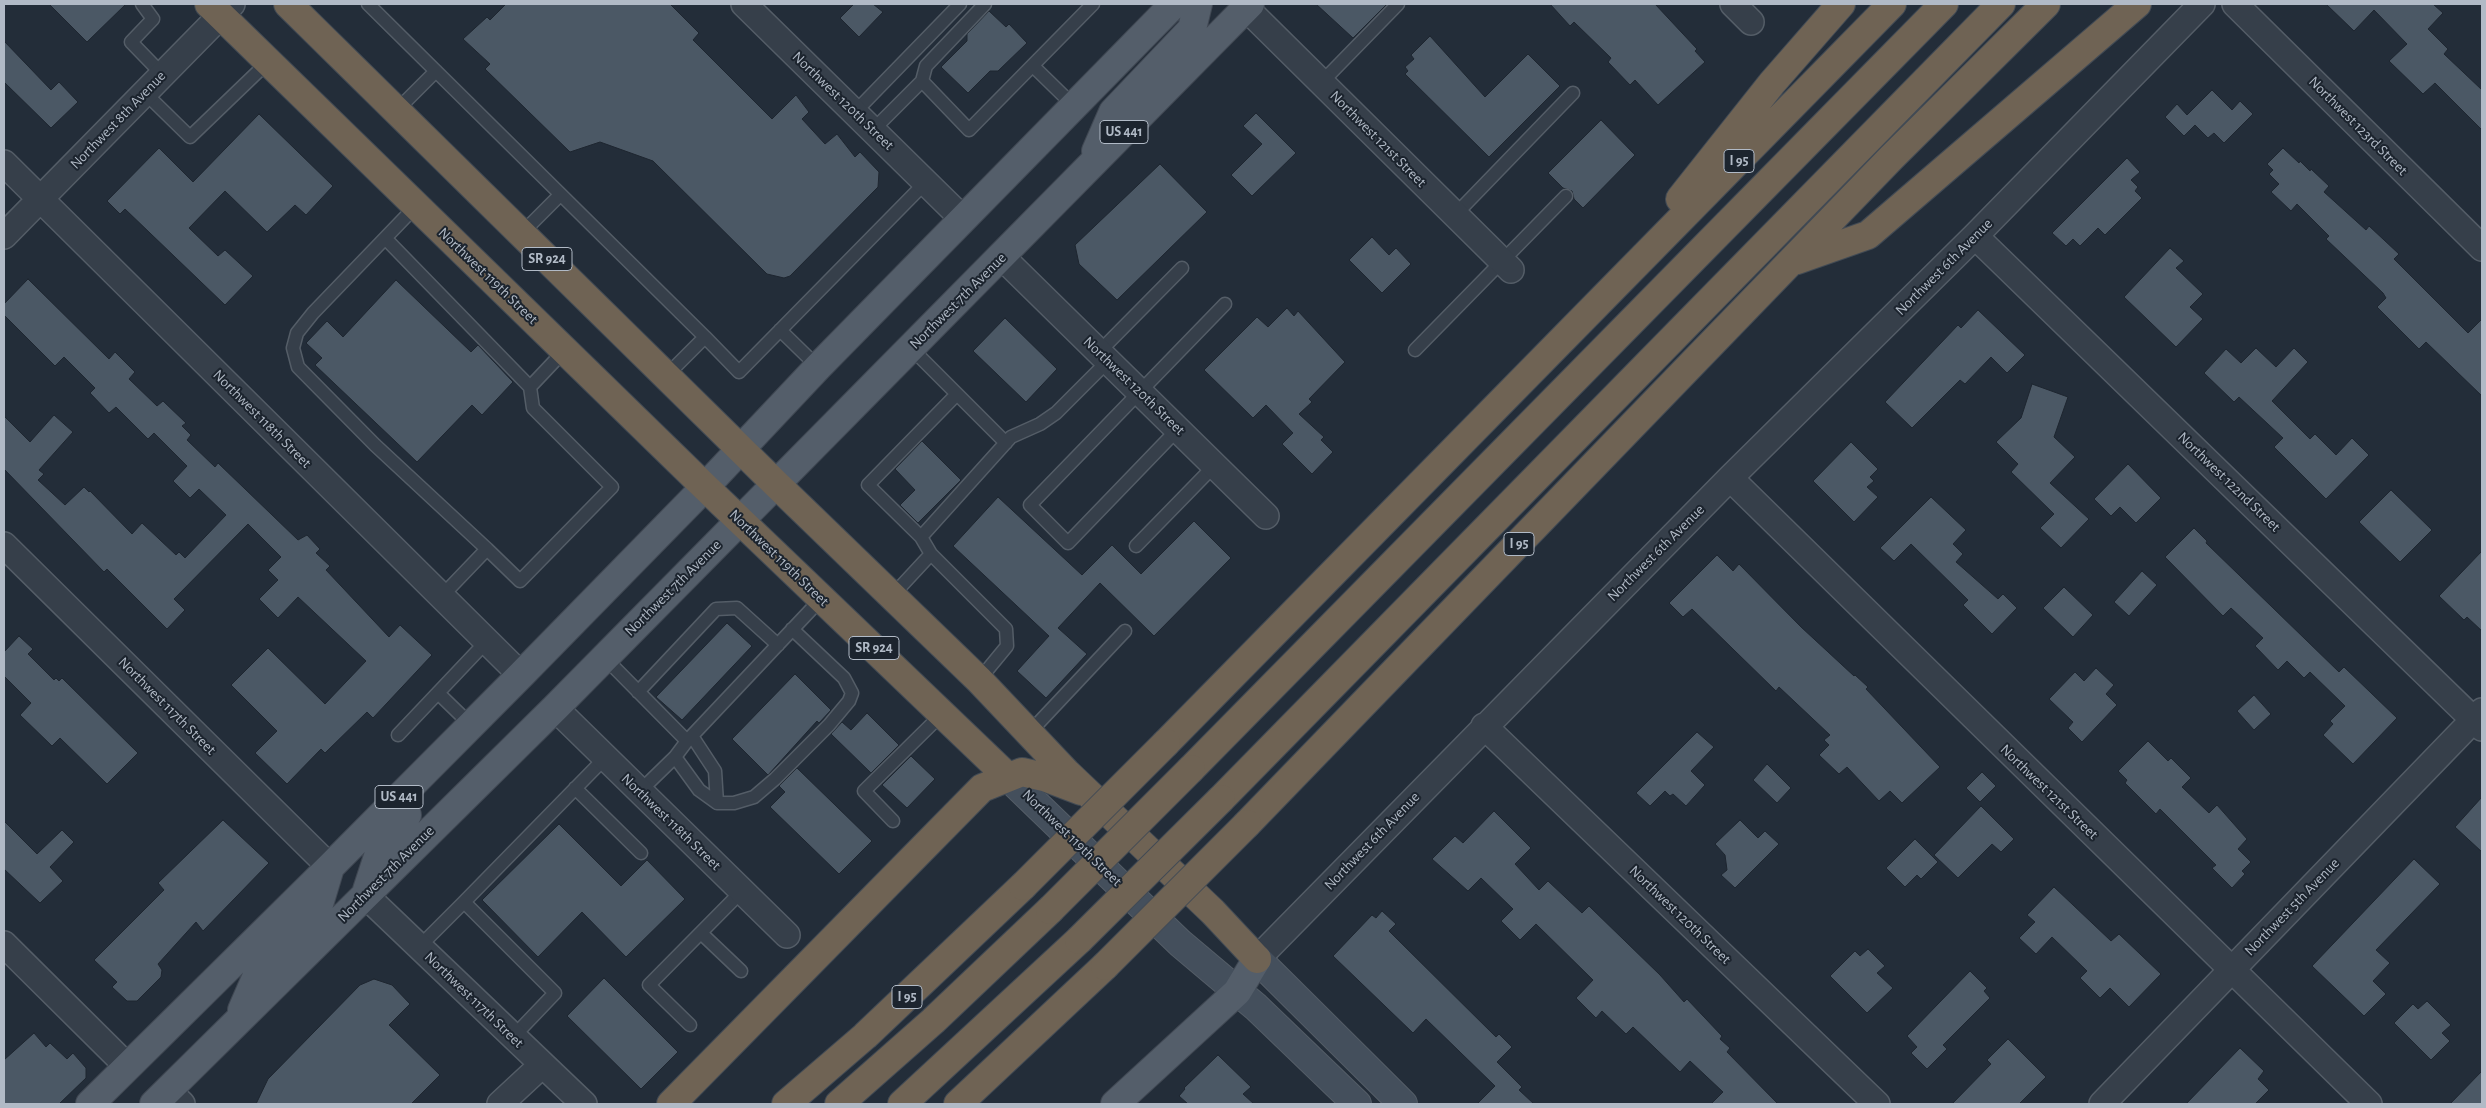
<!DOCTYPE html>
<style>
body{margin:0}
#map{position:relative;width:2486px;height:1108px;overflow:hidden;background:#232d39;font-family:"Alegreya Sans",sans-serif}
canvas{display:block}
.frame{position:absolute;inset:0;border:5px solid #b1bac6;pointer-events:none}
</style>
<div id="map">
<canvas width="2486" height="1108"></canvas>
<div class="frame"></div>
</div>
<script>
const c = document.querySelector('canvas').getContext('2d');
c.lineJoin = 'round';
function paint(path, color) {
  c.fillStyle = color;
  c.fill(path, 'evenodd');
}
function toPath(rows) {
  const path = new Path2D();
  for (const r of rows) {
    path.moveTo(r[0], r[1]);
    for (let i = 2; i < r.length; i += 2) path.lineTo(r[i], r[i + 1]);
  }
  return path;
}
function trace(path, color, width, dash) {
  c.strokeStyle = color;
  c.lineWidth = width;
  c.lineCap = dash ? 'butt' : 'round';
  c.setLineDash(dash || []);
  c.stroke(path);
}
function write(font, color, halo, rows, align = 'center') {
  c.font = font + ' "Alegreya Sans",sans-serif';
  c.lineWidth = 4;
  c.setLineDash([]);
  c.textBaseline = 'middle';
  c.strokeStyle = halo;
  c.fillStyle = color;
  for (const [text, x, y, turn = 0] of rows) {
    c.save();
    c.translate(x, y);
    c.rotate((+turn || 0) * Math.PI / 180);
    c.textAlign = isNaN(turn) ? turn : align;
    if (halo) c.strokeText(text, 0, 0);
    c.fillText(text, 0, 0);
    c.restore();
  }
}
const building = toPath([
 [49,4,126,4,87,42,49,4],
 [506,4,670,4,699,33,693,40,772,119,796,95,809,112,802,119,825,144,837,134,855,157,860,152,879,172,878,187,790,276,784,278,767,274,653,161,600,142,570,152,485,69,490,64,463,39,487,17,490,20,506,4],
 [854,4,873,4,883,12,859,37,840,18,854,4],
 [1316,4,1387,4,1353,38,1316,4],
 [1550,4,1655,4,1697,49,1695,51,1705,62,1658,105,1635,80,1630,85,1608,62,1611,58,1574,22,1570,26,1550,4],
 [2326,4,2433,4,2443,13,2428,29,2448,49,2444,54,2482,90,2482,130,2435,83,2423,94,2389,61,2407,44,2374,10,2354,31,2326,4],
 [989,11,1006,27,1009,24,1027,43,998,71,990,71,968,93,941,67,967,41,967,34,989,11],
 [1430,36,1485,97,1528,54,1560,86,1489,157,1405,74,1408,71,1405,67,1414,59,1411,55,1430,36],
 [4,41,51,90,59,82,78,102,51,128,4,82,4,41],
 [2212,90,2232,110,2240,101,2253,114,2224,143,2214,133,2208,138,2195,125,2184,136,2165,117,2177,104,2187,115,2212,90],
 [1256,113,1296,153,1252,196,1231,175,1262,144,1243,126,1256,113],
 [259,114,333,186,306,215,295,205,267,232,225,191,189,228,218,256,225,250,253,276,225,305,125,209,120,214,107,201,159,148,193,182,259,114],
 [1601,120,1635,155,1583,208,1574,199,1572,191,1563,188,1548,173,1601,120],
 [2283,148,2299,163,2300,161,2310,171,2311,169,2329,186,2324,192,2366,230,2369,226,2399,254,2394,259,2468,333,2482,319,2482,396,2426,342,2419,349,2377,307,2386,298,2383,293,2326,239,2329,236,2297,204,2291,211,2271,192,2279,184,2269,174,2273,170,2267,164,2283,148],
 [2127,158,2140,172,2131,180,2138,187,2135,191,2142,198,2105,235,2098,228,2080,246,2073,239,2066,246,2052,233,2127,158],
 [1160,164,1207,212,1117,300,1079,264,1075,245,1160,164],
 [1372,237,1389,255,1396,248,1411,264,1382,293,1349,260,1372,237],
 [2170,248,2184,261,2176,268,2203,294,2190,307,2203,319,2176,347,2124,297,2170,248],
 [28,279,109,359,115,352,135,372,129,379,157,406,163,401,186,423,182,426,191,435,187,440,215,467,218,463,298,540,307,535,320,549,316,553,330,566,326,570,389,637,400,625,432,655,373,718,367,712,325,753,321,749,287,784,255,753,277,731,231,685,268,648,325,704,366,661,298,597,278,618,259,599,278,580,268,570,281,557,248,524,174,599,185,610,167,629,107,569,104,572,4,469,4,416,30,442,54,415,73,432,39,470,44,474,38,480,65,505,84,487,89,492,90,491,132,534,142,523,176,555,179,552,185,558,226,515,199,489,190,498,173,481,187,466,154,433,148,439,116,407,109,413,90,393,95,388,64,357,55,366,4,315,4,304,28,279],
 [396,280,471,352,478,345,513,382,482,415,472,405,417,462,315,365,322,358,306,343,327,321,343,337,396,280],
 [1287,308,1294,316,1298,311,1345,362,1309,399,1312,402,1299,414,1324,437,1321,440,1333,452,1312,474,1282,444,1293,433,1266,405,1253,418,1204,370,1257,317,1268,327,1287,308],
 [1978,310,2025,355,2007,373,1991,357,1965,384,1960,380,1912,428,1885,402,1958,325,1961,328,1978,310],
 [1005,318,1057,369,1026,402,973,351,1005,318],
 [2256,348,2276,367,2294,348,2308,362,2272,401,2310,439,2315,434,2336,455,2352,438,2369,455,2326,499,2274,447,2283,438,2239,397,2234,402,2204,373,2226,349,2241,363,2256,348],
 [2032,384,2068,397,2054,437,2075,457,2050,483,2089,519,2061,548,2040,528,2054,514,2011,472,2018,464,1996,442,2021,418,2032,384],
 [922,441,961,480,918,523,900,505,915,490,895,469,922,441],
 [1851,442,1878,469,1870,477,1874,481,1867,487,1878,497,1854,522,1813,481,1851,442],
 [2128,464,2161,498,2136,523,2120,507,2111,516,2094,499,2128,464],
 [2391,490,2432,530,2400,562,2359,522,2391,490],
 [998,497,1082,575,1112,545,1141,574,1194,521,1231,558,1154,636,1100,583,1058,628,1087,654,1046,698,1017,671,1049,636,953,546,998,497],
 [1931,497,1966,530,1953,544,1963,554,1956,562,1998,599,2003,594,2017,608,1992,634,1963,605,1968,600,1911,544,1894,561,1880,548,1931,497],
 [2194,528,2207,541,2206,543,2339,672,2344,667,2397,718,2353,764,2323,735,2333,724,2330,721,2345,706,2310,672,2304,678,2287,661,2278,670,2255,646,2263,638,2231,608,2223,616,2165,557,2194,528],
 [2482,551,2482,631,2467,617,2464,620,2439,596,2482,551],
 [1717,555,1733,571,1739,564,1801,627,1854,676,1855,675,1868,687,1866,689,1940,767,1902,803,1890,791,1879,801,1847,767,1839,774,1819,755,1829,745,1824,740,1830,735,1779,687,1776,691,1692,609,1683,617,1669,603,1717,555],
 [2142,571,2157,585,2129,616,2114,602,2142,571],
 [2064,587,2093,615,2073,637,2043,608,2064,587],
 [727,623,752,646,682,720,656,697,727,623],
 [19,636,33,649,28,654,54,680,56,678,59,681,62,678,138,753,107,784,60,738,52,746,20,715,31,703,4,676,4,652,19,636],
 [2096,668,2114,685,2106,694,2117,705,2082,742,2068,728,2073,722,2049,699,2075,672,2084,681,2096,668],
 [795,674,831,710,819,723,817,721,768,775,732,739,795,674],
 [2254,695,2271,714,2254,730,2237,711,2254,695],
 [867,713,899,745,871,773,831,734,842,722,851,730,867,713],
 [1697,732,1714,747,1691,771,1705,785,1686,806,1673,794,1670,796,1665,791,1650,806,1636,793,1697,732],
 [2148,741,2168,761,2171,758,2191,778,2182,787,2209,813,2217,805,2247,839,2238,849,2251,862,2242,871,2245,874,2232,888,2212,868,2216,865,2160,809,2156,814,2125,783,2127,780,2118,771,2148,741],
 [911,756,935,779,907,808,882,785,911,756],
 [1767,764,1791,788,1777,803,1753,780,1767,764],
 [797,768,872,841,839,874,770,807,785,792,779,786,797,768],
 [1982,772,1996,786,1980,802,1966,788,1982,772],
 [2482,797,2482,852,2455,827,2482,797],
 [1981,806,2014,839,2001,852,1992,844,1958,878,1934,855,1981,806],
 [1494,811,1531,848,1515,864,1539,890,1548,881,1582,913,1589,906,1660,975,1684,1002,1687,999,1722,1036,1720,1039,1730,1048,1727,1052,1778,1104,1711,1104,1723,1092,1690,1061,1680,1072,1633,1027,1626,1034,1602,1011,1596,1018,1576,998,1593,980,1536,924,1520,940,1501,921,1513,909,1481,878,1468,891,1432,859,1455,836,1463,843,1494,811],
 [223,820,269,863,203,931,196,922,158,964,162,970,161,977,137,1001,127,1001,112,987,117,982,94,960,164,890,158,883,223,820],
 [1740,820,1758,838,1765,831,1779,844,1735,888,1721,875,1727,870,1725,855,1715,844,1740,820],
 [4,821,37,854,62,830,74,842,50,867,63,881,40,903,4,869,4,821],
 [559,824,621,886,647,860,685,899,626,957,582,912,538,957,482,900,559,824],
 [1915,839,1938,862,1921,879,1917,875,1905,887,1886,868,1915,839],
 [2414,859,2440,884,2376,950,2390,963,2373,981,2386,994,2364,1016,2312,966,2414,859],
 [2054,887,2111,941,2119,934,2161,974,2129,1007,2110,988,2100,998,2080,978,2087,971,2052,937,2036,954,2019,938,2035,922,2027,915,2054,887],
 [1382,911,1396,924,1389,931,1394,936,1496,1037,1499,1034,1512,1047,1497,1062,1522,1087,1519,1090,1534,1104,1477,1104,1495,1086,1426,1019,1413,1033,1333,956,1372,915,1376,918,1382,911],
 [1868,949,1885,966,1877,973,1893,988,1867,1013,1830,976,1855,951,1860,956,1868,949],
 [1970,971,1987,988,1984,991,1990,998,1943,1045,1947,1049,1927,1069,1911,1053,1917,1047,1907,1036,1970,971],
 [604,978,678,1052,641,1089,567,1016,604,978],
 [374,979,392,985,410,1004,389,1025,440,1075,411,1104,256,1104,268,1079,360,985,374,979],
 [2427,1001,2451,1025,2442,1033,2450,1041,2431,1060,2394,1023,2413,1004,2418,1009,2427,1001],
 [34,1033,46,1047,50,1043,67,1059,73,1053,86,1068,86,1078,59,1104,4,1104,4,1060,34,1033],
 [2008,1039,2046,1077,2019,1104,1952,1104,1991,1064,1987,1060,2008,1039],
 [2240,1048,2264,1071,2258,1079,2269,1090,2255,1104,2186,1104,2240,1048],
 [1218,1055,1251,1087,1243,1094,1254,1104,1188,1104,1179,1096,1185,1089,1184,1088,1218,1055],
 [2482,1071,2482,1104,2450,1104,2482,1071]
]);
const lane = toPath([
 [142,4,153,19,131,42,162,74],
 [368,4,705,337,666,376],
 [1033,66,1074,106],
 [922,81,926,66,985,4],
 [1321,83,1398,4],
 [144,92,190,137,268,62],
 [396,111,436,71],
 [855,112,960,4],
 [873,130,922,81,969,130,1093,4],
 [416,206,313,313,297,333,293,348,298,367,375,445,487,549],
 [1454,216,1573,93],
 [521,234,560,195],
 [385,238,530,387],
 [780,330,818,367],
 [705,337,739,372,926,182],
 [1415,350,1566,196],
 [1099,352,1182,268],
 [957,394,1006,443],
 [1178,429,1068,543,1030,505,1225,304],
 [921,537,1011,437,1040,424,1056,413,1108,361],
 [1136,546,1215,465],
 [931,554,1006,629,1007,646,979,680],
 [892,596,931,554,921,537,868,485,957,394,911,348],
 [441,597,487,549,520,581,612,487,533,408,530,387,564,351],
 [605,658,687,741],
 [638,692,716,609,737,608,778,645],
 [438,693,471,725],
 [1030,732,1125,631],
 [398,735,487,641],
 [692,736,715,771,717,803],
 [675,757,699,790,717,803,734,803,754,797,775,779,829,725,849,701,852,693,844,678,792,629],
 [575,788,641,853],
 [639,792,675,757,687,741,821,599],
 [893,821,864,791,942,714],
 [464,902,605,758],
 [701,933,741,971],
 [419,947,464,902,555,993,513,1037],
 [690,1025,649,985,742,891]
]);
const street = toPath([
 [744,4,963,219],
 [1733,4,1751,22],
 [2235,4,2482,248],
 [1246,8,1511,270],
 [4,163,521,675],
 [4,236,232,4],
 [1975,236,2482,728],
 [1001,256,1266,516],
 [1730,478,2369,1104],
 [4,545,330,867],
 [555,708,787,935],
 [1484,726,1877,1104],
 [365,895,584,1104],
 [4,944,127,1066],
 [1257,959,1730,478,1975,236,2202,4],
 [168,1090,182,1104],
 [500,1104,542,1065],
 [2102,1104,2482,711]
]);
const secondary = toPath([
 [1007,776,1180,943,1256,1007,1357,1104],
 [1257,959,1403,1104]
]);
const primary = toPath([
 [1096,151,1113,112,1192,29,1198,4],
 [367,890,384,838,407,815],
 [242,1010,259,971,317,911,329,871],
 [90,1104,330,867,521,675,705,487,818,367,1174,4],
 [154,1104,555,708,1250,4],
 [1115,1104,1237,992,1257,959]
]);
const highway = toPath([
 [209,4,705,487,1007,776],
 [288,4,776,484,979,680,1067,773,1213,912,1257,959],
 [1680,199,1772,83,1841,4],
 [1797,260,1868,235,2137,4],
 [1166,743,1892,4],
 [1191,769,1944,4],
 [1221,799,2001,4],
 [1247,824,1891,158,2046,4],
 [671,1104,982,788,1022,772,1044,777,1081,791],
 [786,1104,865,1036,1023,886],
 [839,1104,933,1021,1050,910],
 [902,1104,1079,940],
 [958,1104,1105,966]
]);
const highwayBridge = toPath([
 [1023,886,1166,743],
 [1050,910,1191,769],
 [1079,940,1221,799],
 [1105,966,1247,824]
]);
const shields = [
 [1124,132,48],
 [1739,161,30],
 [547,259,50],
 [1519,544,30],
 [874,648,50],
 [399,797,48],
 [907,997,30]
];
const shieldNames = [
 ["US 441",1124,132],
 ["I 95",1739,161],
 ["SR 924",547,259],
 ["I 95",1519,544],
 ["SR 924",874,648],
 ["US 441",399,797],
 ["I 95",907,997]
];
const streetNames = [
 ["Northwest 120th Street",843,101,44],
 ["Northwest 8th Avenue",118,120,-46],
 ["Northwest 123rd Street",2358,126,45],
 ["Northwest 121st Street",1378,139,45],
 ["Northwest 6th Avenue",1944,267,-45],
 ["Northwest 119th Street",488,276,44],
 ["Northwest 7th Avenue",958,301,-45],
 ["Northwest 120th Street",1134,386,44],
 ["Northwest 118th Street",262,419,45],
 ["Northwest 122nd Street",2229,482,44],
 ["Northwest 6th Avenue",1656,553,-45],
 ["Northwest 119th Street",779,558,44],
 ["Northwest 7th Avenue",673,588,-45],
 ["Northwest 117th Street",167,706,45],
 ["Northwest 121st Street",2049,792,44],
 ["Northwest 118th Street",671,822,44],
 ["Northwest 119th Street",1072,838,44],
 ["Northwest 6th Avenue",1372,841,-46],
 ["Northwest 7th Avenue",386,874,-45],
 ["Northwest 5th Avenue",2292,907,-46],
 ["Northwest 120th Street",1680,915,44],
 ["Northwest 117th Street",474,1000,44]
];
paint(building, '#4b5865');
trace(building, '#1e2630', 1);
trace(lane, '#545d67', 15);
trace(street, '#545d67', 28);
trace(secondary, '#545d67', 30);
trace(primary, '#404853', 30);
trace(highway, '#414a54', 30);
trace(lane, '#363f4a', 12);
trace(street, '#363f4a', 25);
trace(secondary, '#444f5c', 28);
trace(primary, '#545e6a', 28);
trace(highway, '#6f6354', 28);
trace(highwayBridge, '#414a54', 30, []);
trace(highwayBridge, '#6f6354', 28);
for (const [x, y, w] of shields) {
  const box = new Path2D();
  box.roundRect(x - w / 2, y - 11.5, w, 23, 4);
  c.fillStyle = '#1c242e';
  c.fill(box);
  trace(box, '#b1bac6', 1);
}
write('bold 14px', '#b1bac6', null, shieldNames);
write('15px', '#b1bac6', '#1c242e', streetNames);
</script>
